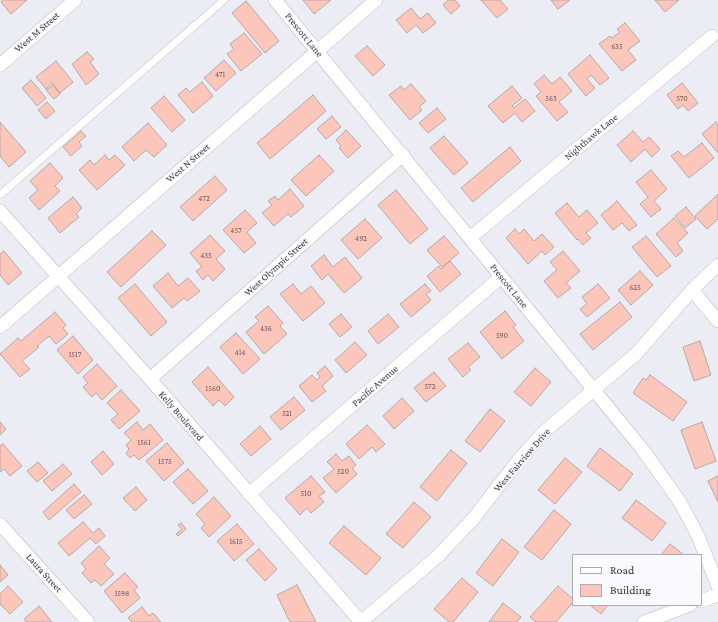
<!DOCTYPE html>
<style>
body{margin:0}
#map{position:relative;width:718px;height:622px;overflow:hidden;background:#ececf5;font-family:"Crimson Pro",serif}
canvas{display:block}
.legend{position:absolute;left:572px;top:554px;width:130px;height:52px;box-sizing:border-box;background:#fafafe;border:1px solid #adadb0;margin:0;padding:5px 7px;list-style:none;font-size:12px;color:#39393c}
.legend li{display:flex;align-items:center;gap:8px;height:20px}
.legend b{width:20px;border:1px solid #adadb0}
</style>
<div id="map">
<canvas width="718" height="622"></canvas>
<ul class="legend">
<li><b style="height:5px;background:#fff"></b>Road</li>
<li><b style="height:11px;background:#fcc6bb"></b>Building</li>
</ul>
</div>
<script>
const c = document.querySelector('canvas').getContext('2d');
c.lineJoin = 'round';
function paint(path, color) {
  c.fillStyle = color;
  c.fill(path, 'evenodd');
}
function toPath(rows) {
  const path = new Path2D();
  for (const r of rows) {
    path.moveTo(r[0], r[1]);
    for (let i = 2; i < r.length; i += 2) path.lineTo(r[i], r[i + 1]);
  }
  return path;
}
function trace(path, color, width, dash) {
  c.strokeStyle = color;
  c.lineWidth = width;
  c.lineCap = dash ? 'butt' : 'round';
  c.setLineDash(dash || []);
  c.stroke(path);
}
function write(font, color, halo, rows, align = 'center') {
  c.font = font + ' "Crimson Pro",serif';
  c.lineWidth = 3.5;
  c.setLineDash([]);
  c.textBaseline = 'middle';
  c.strokeStyle = halo;
  c.fillStyle = color;
  for (const [text, x, y, turn = 0] of rows) {
    c.save();
    c.translate(x, y);
    c.rotate((+turn || 0) * Math.PI / 180);
    c.textAlign = isNaN(turn) ? turn : align;
    if (halo) c.strokeText(text, 0, 0);
    c.fillText(text, 0, 0);
    c.restore();
  }
}
const building = toPath([
 [3,0,27,0,11,14,1,2,3,0],
 [303,0,331,0,314,14,303,0],
 [448,0,455,0,460,6,451,14,443,5,448,0],
 [481,0,500,0,508,9,497,18,481,0],
 [551,0,570,0,558,9,551,0],
 [655,0,679,0,665,12,655,0],
 [246,1,279,41,265,53,232,13,246,1],
 [411,8,420,19,428,13,436,23,423,33,416,25,407,33,396,20,411,8],
 [625,23,640,41,628,50,636,60,622,71,599,44,610,36,612,38,620,32,617,29,625,23],
 [244,33,262,54,241,71,227,54,234,49,230,44,244,33],
 [367,46,385,65,373,76,355,56,367,46],
 [87,52,94,59,90,62,99,74,86,85,72,64,87,52],
 [590,55,609,78,600,85,591,75,587,79,595,88,586,96,568,74,590,55],
 [224,60,236,73,216,91,204,78,224,60],
 [56,61,73,82,60,93,52,83,46,89,36,77,56,61],
 [544,75,552,84,560,77,572,91,559,102,568,112,557,121,536,96,541,92,534,84,544,75],
 [31,80,46,98,37,106,22,88,31,80],
 [202,82,213,96,193,113,178,95,186,88,190,92,202,82],
 [682,83,698,103,688,111,683,105,678,109,667,95,682,83],
 [411,84,426,101,419,107,422,110,410,120,389,95,401,86,404,90,411,84],
 [53,85,60,94,54,99,46,90,53,85],
 [512,86,522,98,512,106,514,108,525,99,535,111,522,122,515,113,503,123,488,106,512,86],
 [313,95,326,111,270,159,257,143,313,95],
 [164,96,185,120,172,132,151,108,164,96],
 [47,102,55,111,46,119,38,110,47,102],
 [437,108,446,119,428,133,419,123,437,108],
 [332,116,341,127,326,139,317,129,332,116],
 [0,122,26,152,9,167,0,156,0,122],
 [716,122,718,125,718,153,702,134,716,122],
 [148,123,167,145,154,157,146,150,134,161,122,147,148,123],
 [346,130,361,146,348,158,339,148,341,146,336,140,346,130],
 [81,131,86,136,79,142,82,146,71,156,63,147,81,131],
 [633,131,643,142,649,137,660,149,652,157,645,149,631,162,617,145,633,131],
 [444,136,468,163,454,175,430,148,444,136],
 [702,143,714,158,689,178,671,156,678,151,684,157,702,143],
 [510,147,521,161,473,202,461,188,510,147],
 [105,155,109,160,115,155,125,165,97,190,79,170,90,160,94,165,105,155],
 [319,155,334,171,306,196,291,180,319,155],
 [50,163,63,178,55,186,60,191,39,210,29,198,38,190,30,181,50,163],
 [651,170,667,189,654,201,661,209,651,217,640,204,648,197,636,182,651,170],
 [215,176,227,190,193,221,180,207,215,176],
 [290,189,304,206,291,217,288,214,274,226,262,213,272,205,268,201,275,196,278,200,290,189],
 [396,190,428,229,410,244,378,205,396,190],
 [718,194,718,219,707,229,695,216,718,194],
 [73,197,82,208,76,214,79,217,60,233,48,218,73,197],
 [617,201,637,225,629,231,622,223,613,230,601,215,617,201],
 [567,203,579,217,587,210,598,223,586,233,591,238,583,245,578,239,577,240,555,213,567,203],
 [686,207,696,219,685,228,675,216,686,207],
 [245,210,257,223,247,232,256,243,244,253,223,230,245,210],
 [674,218,688,233,677,243,683,251,676,257,656,234,674,218],
 [365,219,382,238,358,259,341,240,365,219],
 [515,229,519,234,524,229,534,241,542,234,554,247,545,255,542,251,528,264,506,238,515,229],
 [152,231,166,245,121,287,107,272,152,231],
 [210,235,225,251,216,259,225,269,213,281,208,275,203,280,196,271,202,267,190,253,210,235],
 [444,236,459,253,442,267,427,250,444,236],
 [646,236,671,266,657,277,632,247,646,236],
 [4,251,22,273,8,285,0,275,0,254,4,251],
 [563,251,580,271,566,283,571,288,558,298,544,281,557,270,550,262,563,251],
 [324,255,333,267,345,257,362,278,344,293,328,274,322,280,311,266,324,255],
 [450,261,461,274,440,292,427,276,439,266,441,269,450,261],
 [640,271,653,285,631,305,618,290,640,271],
 [168,273,178,286,188,278,200,291,187,301,184,298,172,308,153,286,168,273],
 [135,284,167,322,151,336,118,298,135,284],
 [293,284,301,294,311,286,325,303,303,321,280,294,293,284],
 [425,284,431,291,426,294,431,300,411,317,400,304,425,284],
 [598,284,610,298,587,317,580,309,587,304,582,297,598,284],
 [620,302,632,317,593,350,580,334,620,302],
 [268,306,283,323,280,326,287,334,264,354,246,332,259,321,255,317,268,306],
 [505,311,516,325,513,327,524,341,502,359,480,332,505,311],
 [55,312,66,325,63,328,68,334,56,344,49,336,37,346,39,347,22,361,30,369,20,377,0,354,18,338,21,341,55,312],
 [341,314,352,327,340,337,329,324,341,314],
 [388,314,399,327,378,344,368,331,388,314],
 [236,333,260,359,243,374,220,347,236,333],
 [73,336,93,360,78,374,57,350,73,336],
 [700,341,711,375,694,381,683,347,700,341],
 [355,342,367,355,346,373,335,360,355,342],
 [468,343,480,357,468,367,471,370,463,377,448,359,468,343],
 [97,364,117,386,102,400,96,393,92,397,83,387,88,383,83,377,97,364],
 [325,366,333,376,322,386,326,391,312,402,299,386,312,375,317,380,320,377,317,373,325,366],
 [208,367,234,397,225,406,219,400,213,406,192,382,208,367],
 [535,368,551,382,531,406,514,392,535,368],
 [434,372,446,386,426,402,414,388,434,372],
 [650,375,687,402,673,421,633,393,643,378,646,380,650,375],
 [121,390,140,411,119,429,111,420,118,414,107,403,121,390],
 [294,397,305,410,281,430,270,417,294,397],
 [402,398,414,411,394,429,383,416,402,398],
 [490,409,505,421,480,452,465,441,490,409],
 [0,422,6,429,0,435,0,422],
 [137,422,143,430,150,424,163,440,139,460,134,455,130,458,126,453,129,449,126,445,131,440,124,433,137,422],
 [702,422,716,461,695,469,681,430,702,422],
 [367,425,385,444,376,452,372,447,359,459,346,444,367,425],
 [260,426,271,439,251,456,240,444,260,426],
 [167,443,184,463,164,481,146,461,167,443],
 [3,444,22,466,10,476,4,469,0,472,0,446,3,444],
 [600,448,633,474,620,491,587,466,600,448],
 [451,450,467,463,437,501,420,487,451,450],
 [103,451,114,464,102,475,91,462,103,451],
 [336,454,342,461,349,456,356,465,352,468,357,474,336,493,323,478,334,469,327,462,336,454],
 [565,458,582,472,555,504,538,490,565,458],
 [38,462,48,473,37,482,27,471,38,462],
 [63,464,72,474,52,491,43,481,63,464],
 [188,469,208,491,193,504,173,482,188,469],
 [311,476,325,492,319,496,324,502,311,513,307,508,300,515,285,498,311,476],
 [718,476,718,502,708,481,718,476],
 [74,484,81,492,49,520,43,512,74,484],
 [136,487,147,500,135,511,123,498,136,487],
 [84,495,92,504,74,519,66,510,84,495],
 [214,497,231,516,209,537,201,528,205,524,196,514,214,497],
 [636,500,666,523,652,541,622,518,636,500],
 [414,502,431,517,403,548,386,534,414,502],
 [554,510,571,524,542,560,524,547,554,510],
 [83,522,93,533,99,528,105,536,96,544,90,538,69,556,58,543,83,522],
 [181,523,186,529,178,536,176,534,182,529,178,525,181,523],
 [237,524,254,544,234,561,217,541,237,524],
 [344,526,381,558,366,575,329,543,344,526],
 [502,539,519,552,493,586,476,573,502,539],
 [670,544,684,555,661,555,670,544],
 [99,546,110,558,104,564,114,574,101,586,95,580,91,583,82,573,86,569,81,563,99,546],
 [259,549,277,569,265,581,246,560,259,549],
 [0,565,8,575,0,582,0,565],
 [125,573,138,587,134,590,140,598,122,613,104,591,125,573],
 [462,578,478,592,453,622,449,622,434,609,462,578],
 [297,585,316,622,290,622,277,595,297,585],
 [8,586,23,602,10,614,0,604,0,594,8,586],
 [558,586,573,599,573,602,556,622,536,622,530,617,558,586],
 [503,603,521,617,517,622,489,622,503,603],
 [590,605,608,605,601,614,590,605],
 [39,606,52,622,26,622,24,619,39,606],
 [142,607,149,616,153,613,161,622,132,622,128,618,142,607]
]);
const service = toPath([
 [0,195,224,0]
]);
const minor = toPath([
 [275,0,643,450,680,502,698,536,718,586],
 [0,65,75,0],
 [0,211,150,379,361,622],
 [470,238,712,36],
 [692,290,718,321],
 [0,327,376,0],
 [150,379,403,155],
 [249,494,501,277],
 [0,524,88,622],
 [701,601,718,595],
 [361,622,438,556,473,519,521,457,545,431,636,354,692,290,718,265],
 [644,622,690,605]
]);
const numberNames = [
 ["635",617,47],
 ["471",220,75],
 ["563",551,99],
 ["570",682,99],
 ["472",204,199],
 ["457",236,231],
 ["492",361,239],
 ["435",206,256],
 ["625",635,288],
 ["436",266,329],
 ["590",502,336],
 ["414",240,353],
 ["1517",75,355],
 ["572",430,387],
 ["1560",213,389],
 ["521",287,414],
 ["1561",144,443],
 ["1575",165,462],
 ["520",343,472],
 ["510",306,494],
 ["1615",236,542],
 ["1598",122,594]
];
const streetNames = [
 ["West M Street",37,32,-41],
 ["Prescott Lane",304,35,51],
 ["Nighthawk Lane",591,137,-40],
 ["West N Street",188,163,-41],
 ["West Olympic Street",276,267,-42],
 ["Prescott Lane",509,286,51],
 ["Pacific Avenue",375,386,-41],
 ["Kelly Boulevard",181,416,49],
 ["West Fairview Drive",522,460,-49],
 ["Laura Street",44,573,48]
];
paint(building, '#fcc6bb');
trace(building, '#b3a9a6', 1);
trace(service, '#babac3', 8);
trace(minor, '#babac3', 14);
trace(service, '#fff', 7);
trace(minor, '#fff', 13);
write('8px', '#6a5c5c', null, numberNames);
write('10px', '#39393c', '#fafafe', streetNames);
</script>
